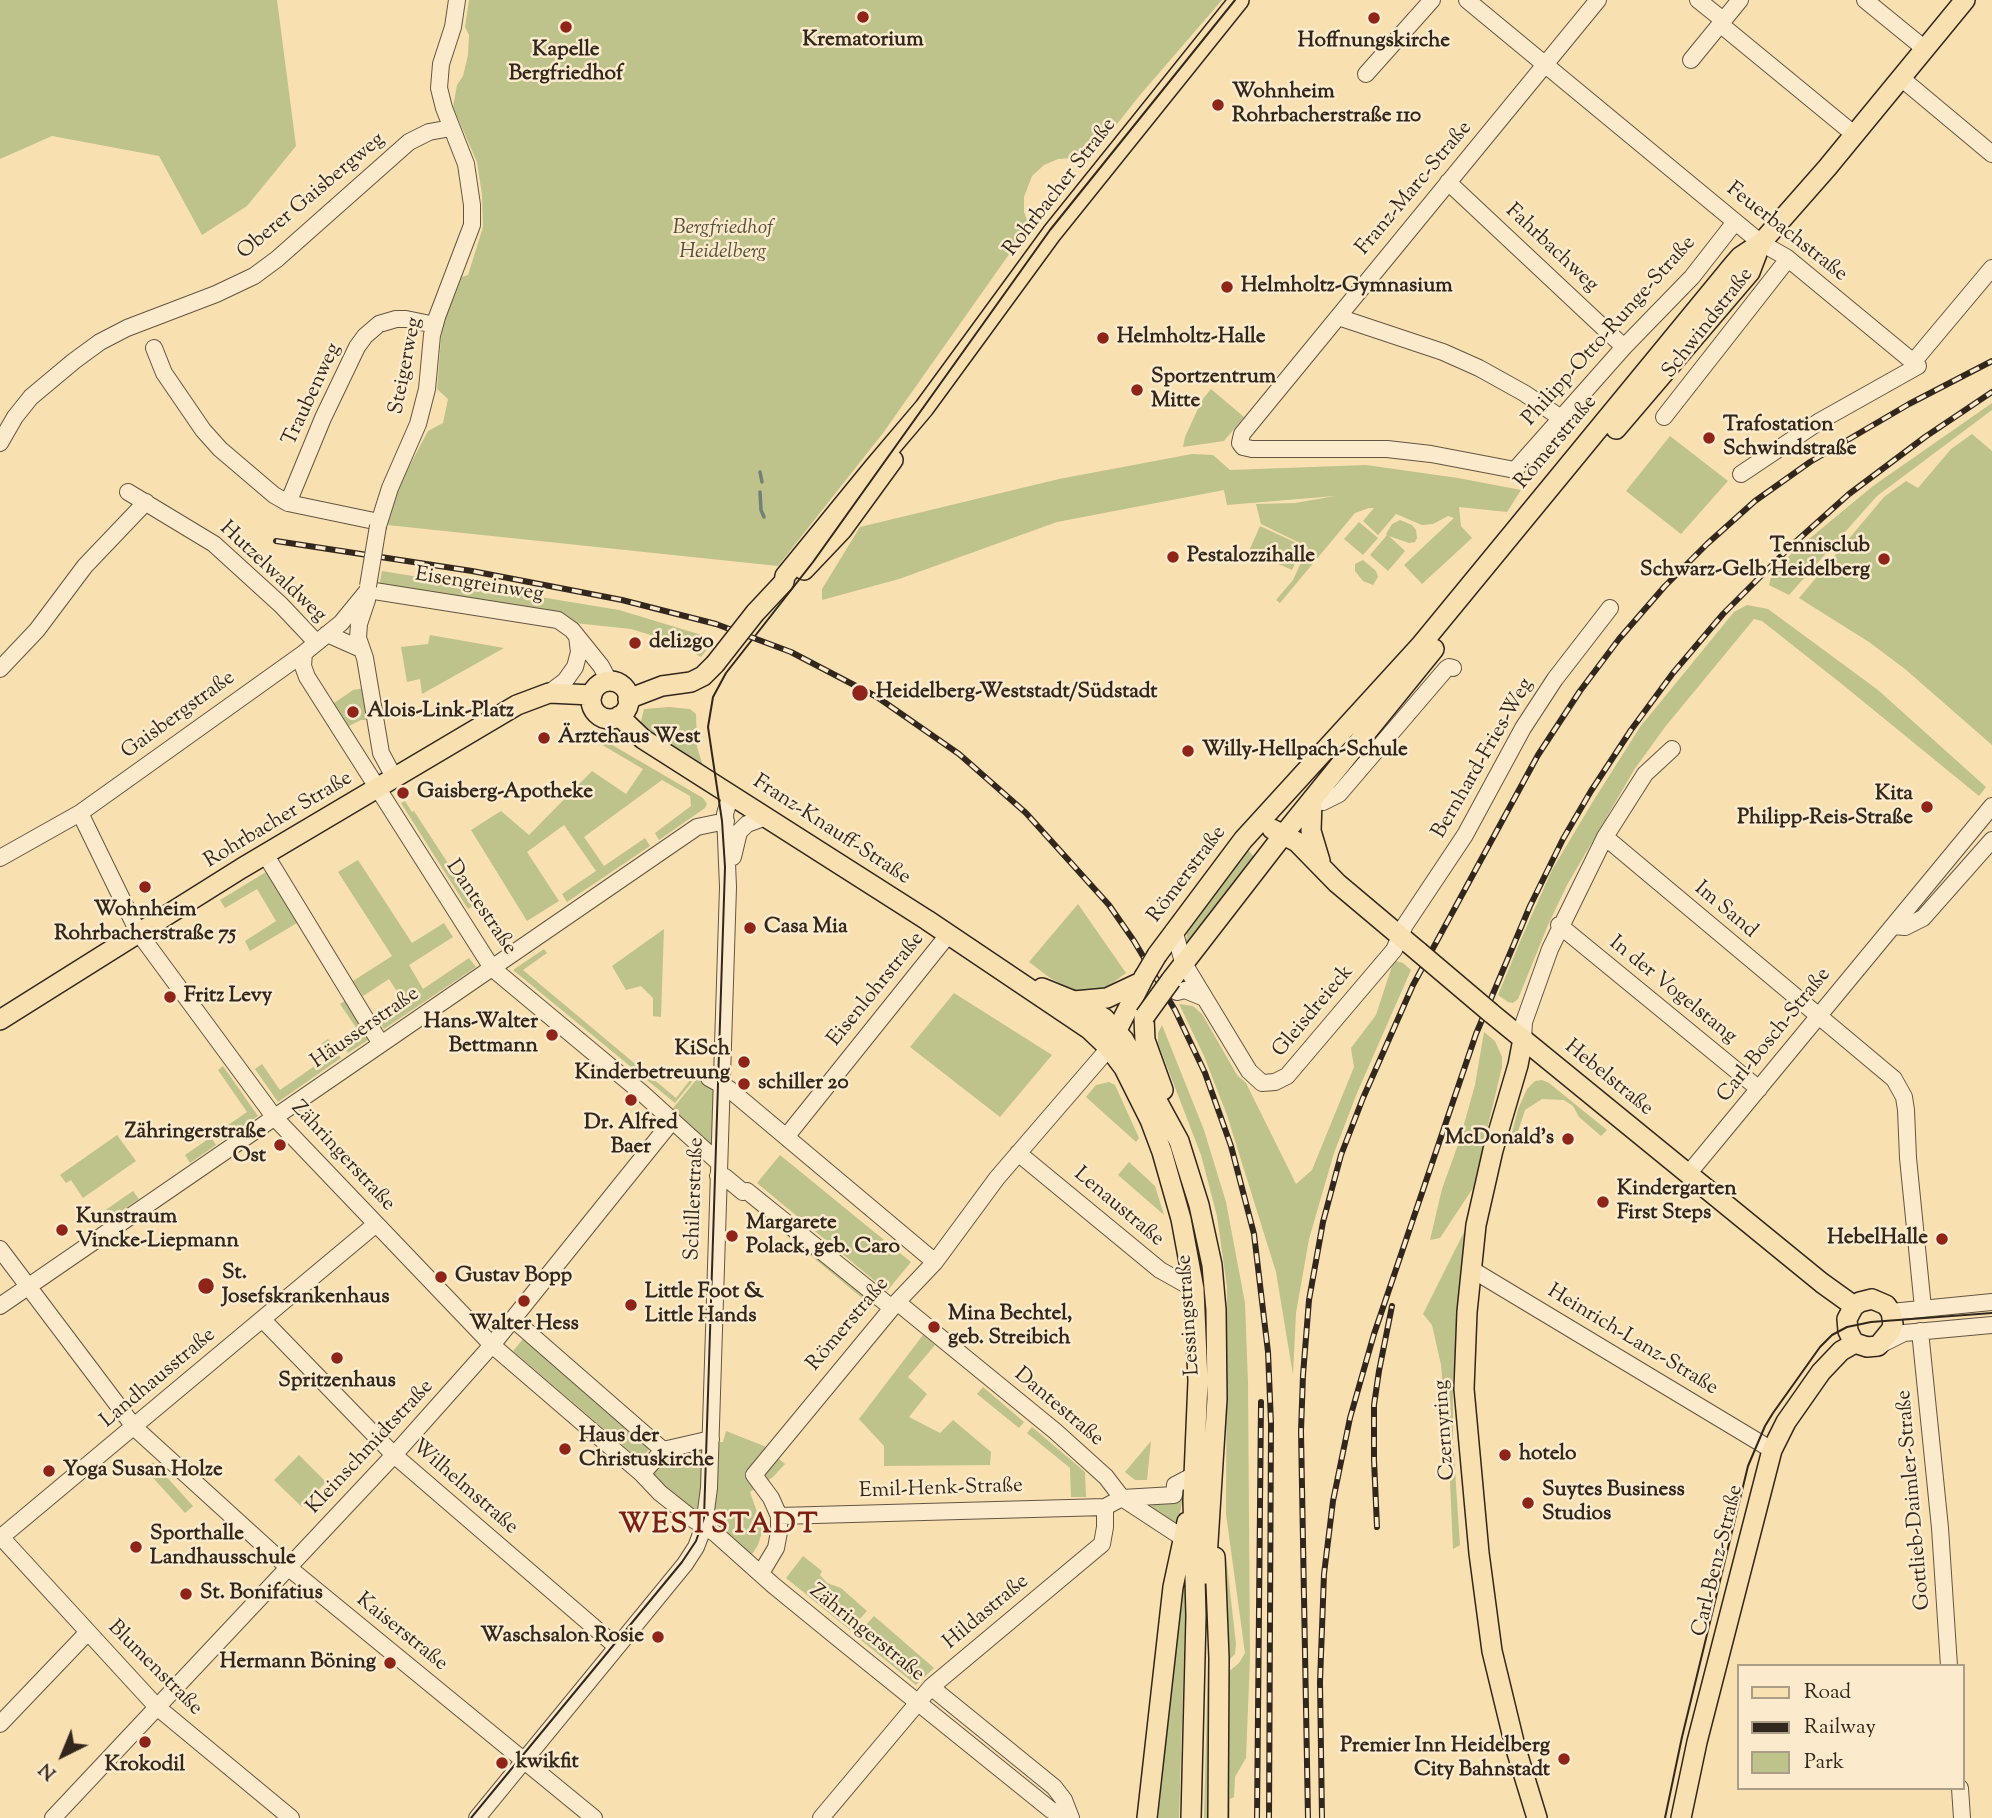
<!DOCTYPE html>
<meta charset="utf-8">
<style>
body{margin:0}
#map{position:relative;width:1992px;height:1818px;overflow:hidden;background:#f9e0b1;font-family:"Sorts Mill Goudy",serif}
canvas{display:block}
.legend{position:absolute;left:1737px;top:1664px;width:228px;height:126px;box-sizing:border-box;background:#fbebcc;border:2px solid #ab9d86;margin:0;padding:9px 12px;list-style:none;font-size:21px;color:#32271d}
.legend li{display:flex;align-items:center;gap:14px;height:35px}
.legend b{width:35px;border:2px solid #ab9d86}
.north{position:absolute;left:28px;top:1720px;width:70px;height:70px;-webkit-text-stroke:5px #fbebcc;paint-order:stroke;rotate:223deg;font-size:19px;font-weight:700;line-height:28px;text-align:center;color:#32271d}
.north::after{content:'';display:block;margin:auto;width:24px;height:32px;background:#32271d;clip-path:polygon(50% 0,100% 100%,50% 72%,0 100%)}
</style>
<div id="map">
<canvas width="1992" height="1818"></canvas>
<ul class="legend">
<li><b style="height:9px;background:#f9e0b1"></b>Road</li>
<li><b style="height:9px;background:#32271d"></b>Railway</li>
<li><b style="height:19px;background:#bec28b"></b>Park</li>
</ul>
<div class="north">N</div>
</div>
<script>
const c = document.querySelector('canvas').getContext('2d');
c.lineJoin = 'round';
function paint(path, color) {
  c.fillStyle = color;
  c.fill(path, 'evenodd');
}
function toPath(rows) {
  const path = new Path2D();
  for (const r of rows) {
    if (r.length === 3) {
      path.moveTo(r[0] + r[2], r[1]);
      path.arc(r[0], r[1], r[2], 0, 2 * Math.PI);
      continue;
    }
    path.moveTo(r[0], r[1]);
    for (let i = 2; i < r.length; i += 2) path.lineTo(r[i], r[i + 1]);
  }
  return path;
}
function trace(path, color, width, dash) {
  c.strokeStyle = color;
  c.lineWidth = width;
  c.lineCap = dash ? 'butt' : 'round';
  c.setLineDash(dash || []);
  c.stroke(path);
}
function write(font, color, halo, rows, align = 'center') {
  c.font = font + ' "Sorts Mill Goudy",serif';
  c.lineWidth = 5;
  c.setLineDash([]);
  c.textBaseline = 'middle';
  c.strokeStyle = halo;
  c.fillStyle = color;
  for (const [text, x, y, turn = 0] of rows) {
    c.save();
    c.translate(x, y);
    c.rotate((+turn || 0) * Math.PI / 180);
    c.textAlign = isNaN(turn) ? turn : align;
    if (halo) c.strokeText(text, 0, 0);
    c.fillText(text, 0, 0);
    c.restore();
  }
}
const green = toPath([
 [0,0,277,0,296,146,247,206,202,235,159,156,52,136,0,159],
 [469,0,1222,0,1140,95,1087,162,1073,158,1058,159,1044,165,1032,176,1024,197,1024,212,1029,226,883,433,778,566,387,525,401,482,428,431,443,423,448,399,437,389,442,327,462,277,468,275,483,227,482,195,477,162,453,107,457,85,463,76,468,55,469,35,465,27],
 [1211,389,1244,417,1224,441,1183,447,1185,437,1202,400],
 [1992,403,1992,410,1877,496,1789,595,1769,585,1772,573,1792,553,1873,486],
 [1972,434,1992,451,1992,745,1905,669,1869,642,1799,598,1884,497,1906,481,1918,488,1951,449],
 [1670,436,1728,481,1681,534,1626,491],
 [1192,454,1213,455,1230,470,1366,465,1458,478,1521,490,1507,512,1459,507,1461,526,1472,538,1422,584,1404,565,1454,518,1448,516,1433,524,1422,525,1396,514,1378,535,1363,521,1374,508,1369,508,1355,513,1280,603,1276,600,1293,580,1308,547,1261,524,1256,504,1295,503,1335,496,1227,505,1224,490,1057,522,899,579,822,600,822,589,860,527,1059,479],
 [1400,520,1412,525,1416,530,1417,538,1415,542,1409,543,1389,536,1405,551,1388,571,1370,555,1387,535,1386,534,1392,524],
 [1359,522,1378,538,1363,555,1344,539],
 [1260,526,1303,546,1292,570,1249,551],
 [1363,560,1376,571,1378,577,1373,585,1363,581,1355,571,1355,564],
 [382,571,619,610,715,639,701,657,677,643,631,629,556,621,378,591],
 [1747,605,1768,609,1878,690,1986,787,1979,796,1843,685,1762,621,1754,619,1665,727,1634,770,1567,885,1548,925,1518,999,1513,1003,1508,1002,1498,995,1522,937,1552,870,1592,803,1640,727,1734,612],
 [430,635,504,648,422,694,420,679,407,682,401,647,428,644],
 [364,688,370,720,361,720,349,726,334,703,353,690],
 [669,707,690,709,696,714,697,747,703,766,640,725,644,709],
 [602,739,703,798,707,804,705,808,659,840,655,833,691,806,690,796,662,780,584,837,604,866,645,838,650,846,567,902,562,894,596,871,564,825,527,852,559,901,527,921,471,830,501,811,529,835,592,771,626,794,643,769,599,743],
 [405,801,412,812,414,811,475,905,468,909,401,803],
 [1247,849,1256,859,1185,946,1187,933],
 [358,860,412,943,444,923,453,937,409,965,423,989,469,958,476,967,384,1029,379,1021,405,1004,389,979,363,996,353,981,392,956,338,872],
 [266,872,297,923,250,951,245,941,276,921,257,889,225,908,220,900],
 [1078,904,1126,973,1103,990,1077,993,1050,978,1029,962],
 [664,929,661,1017,653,1016,653,998,641,986,626,990,612,966],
 [544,949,547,953,523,970,676,1098,690,1080,692,1082,675,1103,513,970],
 [1396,961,1403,963,1411,970,1357,1093,1334,1153,1309,1239,1296,1313,1293,1375,1276,1272,1227,1115,1204,1056,1179,1004,1193,1006,1202,1014,1237,1075,1246,1083,1296,1184,1312,1170,1354,1067,1351,1048,1376,1015,1392,966],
 [954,993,1052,1055,1000,1117,910,1047],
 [346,1000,371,1038,348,1053,342,1044,359,1032,340,1004],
 [1162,1025,1204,1130,1226,1202,1245,1303,1248,1382,1250,1659,1246,1758,1235,1777,1234,1797,1230,1799,1230,1818,1226,1818,1227,1673,1239,1663,1245,1653,1226,1514,1227,1287,1217,1216,1201,1155,1158,1043,1158,1033],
 [1484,1032,1495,1041,1502,1057,1502,1067,1473,1188,1440,1238,1430,1240,1442,1189,1459,1142,1475,1085],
 [328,1039,341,1058,278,1102,255,1069,262,1064,280,1090,329,1056,321,1044],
 [223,1066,258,1116,224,1140,218,1132,247,1112,218,1070],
 [701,1074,716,1082,714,1156,669,1113],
 [1542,1080,1549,1083,1607,1130,1601,1136,1579,1117,1573,1106,1564,1100,1542,1099,1525,1110,1514,1144,1509,1145,1518,1109,1527,1089,1535,1081],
 [1109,1082,1115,1085,1139,1138,1136,1142,1086,1097,1096,1085],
 [117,1135,136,1161,83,1198,71,1180,66,1183,60,1175],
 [211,1137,216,1145,190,1163,185,1155],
 [780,1155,911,1262,887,1291,757,1183],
 [1129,1162,1155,1186,1164,1215,1118,1175],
 [133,1191,139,1199,110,1219,104,1211],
 [750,1197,878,1302,873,1307,746,1202],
 [1468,1224,1453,1379,1453,1441,1460,1545,1453,1549,1449,1459,1441,1365,1432,1325,1423,1314],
 [923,1335,935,1345,908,1377,927,1394,909,1417,940,1433,953,1420,991,1452,990,1465,884,1466,884,1446,859,1419],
 [523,1339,650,1448,640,1460,513,1351],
 [983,1387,1024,1422,1019,1428,977,1394],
 [1032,1427,1085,1472,1086,1497,1071,1497,1070,1468,1027,1433],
 [726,1431,764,1446,785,1464,773,1477,750,1492,763,1529,758,1545,751,1556,725,1532,725,1521,719,1513,699,1508,694,1514,648,1472,665,1453,700,1443,723,1442],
 [1151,1441,1147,1480,1135,1480,1125,1472],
 [299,1455,326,1482,302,1507,274,1480],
 [153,1462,193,1506,185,1513,145,1469],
 [1175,1496,1183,1497,1177,1529,1143,1509],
 [803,1556,822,1571,820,1575,827,1583,841,1588,867,1611,850,1630,786,1578],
 [1226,1556,1236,1644,1235,1654,1227,1662],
 [1182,1558,1186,1560,1186,1587,1179,1818,1158,1818],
 [874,1616,934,1668,916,1685,856,1636],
 [1208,1661,1208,1818,1204,1818]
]);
const stream = toPath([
 [760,472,762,482],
 [760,492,761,510,764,517]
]);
const minor = toPath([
 [1467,0,1761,243,1786,257,1918,366,1820,421,1741,474],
 [1598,0,1242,434,1240,443,1243,447,1252,449,1387,449,1431,454,1515,470,1624,347,1692,277,1735,222],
 [1698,0,1723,20],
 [1865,0,1925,49],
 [1720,24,1855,135],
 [1691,60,1740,0],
 [1366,74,1432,0],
 [1901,78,1992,154],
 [1448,182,1624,347],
 [1338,317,1443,352,1479,368,1524,393,1561,418],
 [154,348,164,373,203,430,220,449,274,495,288,503,379,522],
 [1914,361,1992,268],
 [1664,417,1788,259],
 [0,443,15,417,31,397,74,361,100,342,127,328,216,294,254,276,277,259,409,142,429,132,451,128],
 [128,492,214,544,281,605,316,642],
 [288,503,323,418,357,347,365,336,379,324,396,319,406,319,435,325],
 [378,526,390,488,418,424,427,389,432,335,437,317,472,225,472,205,466,164,444,108,439,88,441,64,453,27,457,0],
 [368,590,558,620,572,630,601,666,609,681],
 [367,600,359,624,358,638,365,658,381,753,395,779],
 [327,634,361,649],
 [304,653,303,666,307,677,492,968,642,1093,718,1162],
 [0,669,37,630,85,566,146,502],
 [549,693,565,681,575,667,579,652,577,636],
 [1312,801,1323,802,1339,794,1446,669,1449,667,1453,668],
 [80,813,138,932,275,1118,492,1345,642,1474,663,1450,514,1320],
 [1605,837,1894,1079,1904,1097,1906,1110,1908,1158,1923,1308],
 [265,854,381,1044],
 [733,857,739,832,747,824,766,817],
 [0,858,80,813,304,653,341,623,368,590],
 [1559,925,1759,1089],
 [1893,926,1905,927,1923,918,1992,840],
 [1174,930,1183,962,1249,1071,1262,1083,1275,1082,1287,1076,1394,950,1405,925,1465,835,1523,728,1555,679,1610,608],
 [1177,992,1185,990,1202,997],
 [1523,1039,1524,1022,1550,949,1605,837,1645,774,1672,749],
 [709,1078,729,1089,935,1262],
 [786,1137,948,935],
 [1018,1153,1160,1270,1194,1289],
 [1689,1173,1992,806],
 [718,1176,725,1177,743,1192,747,1191,892,1308],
 [0,1249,135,1428,289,1568,594,1818],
 [1471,1269,1772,1450],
 [897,1302,1055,1431,1106,1477,1122,1498,1183,1538],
 [0,1306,697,827,726,821],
 [1891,1312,1992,1302],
 [263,1320,394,1455,617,1647],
 [1920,1331,1940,1528,1949,1666],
 [1880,1345,1904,1333,1992,1325],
 [663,1450,711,1439],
 [642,1474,660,1493,694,1520,716,1534,773,1585,844,1643,1051,1810,1071,1818],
 [779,1516,1105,1507],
 [0,1536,157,1707,291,1818],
 [0,1538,376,1224],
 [761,1573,776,1548,779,1532,779,1516,771,1498,754,1475,897,1302,935,1262,997,1178,1109,1048],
 [931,1687,1054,1787,1064,1800,1071,1818],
 [0,1724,88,1632],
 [1960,1788,1962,1818],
 [53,1818,394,1455,492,1345,672,1121],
 [477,1818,685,1564,696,1547,704,1526,709,1488,728,887,725,814,731,794],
 [821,1818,931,1687,1102,1544,1105,1527,1105,1507,1122,1498,1174,1495,1175,1485,1194,1475]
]);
const major = toPath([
 [1616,429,1750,272,1761,243],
 [804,570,842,530,893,460],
 [755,613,784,582,785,576,874,467,924,408,1052,233,1239,0],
 [610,700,19],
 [628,699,662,686,691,682,703,676,715,664],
 [619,716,643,739,927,920,1089,1029,1109,1048,1124,1068,1150,1120,1162,1152,1181,1219,1194,1289,1198,1381,1193,1500,1196,1616,1191,1818],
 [1312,801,1311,831,1320,861],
 [1272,829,1297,842,1337,883,1419,952],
 [1157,955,1243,840,1420,646,1733,265,1740,257,1761,243,1827,168,1965,0],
 [1171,980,1284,834,1434,649],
 [1042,988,1074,1001,1104,1018,1124,1040,1179,1141,1199,1205,1212,1265,1216,1310,1217,1399,1206,1574],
 [1074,1001,1107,998,1141,982],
 [1491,1013,1822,1283,1854,1306],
 [1144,1018,1145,1040,1163,1090],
 [0,1020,242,868,517,705,549,693,592,695],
 [1523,1039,1518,1065,1493,1150,1476,1225,1467,1312,1464,1389,1479,1553,1492,1651,1515,1746,1537,1818],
 [1111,1042,1144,977],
 [1872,1299,1886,1305,1891,1312,1893,1324,1891,1330,1878,1346,1867,1347,1855,1343,1852,1339,1848,1331,1847,1319,1854,1306,1860,1302,1872,1299],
 [1215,1557,1219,1658,1218,1818],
 [1147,1818,1173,1587,1187,1522],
 [1681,1818,1697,1742,1772,1450,1786,1422,1821,1372,1841,1351,1855,1343]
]);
const tram = toPath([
 [471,1818,682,1562,696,1541,704,1518,725,867,722,821,708,727,713,697,726,673,813,562,1050,230,1235,0],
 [1665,1818,1682,1737,1748,1466,1765,1426,1773,1413,1820,1347,1832,1335,1847,1327,1871,1322,1992,1313]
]);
const rail = toPath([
 [276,541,472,571,622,600,716,624,791,652,877,697,959,754,1026,813,1109,905,1134,941,1175,1010,1205,1073,1231,1146,1254,1234,1268,1352,1271,1423,1269,1818],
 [1377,1527,1374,1460,1374,1405,1379,1371,1392,1306],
 [1257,1818,1261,1402],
 [1308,1818,1301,1431,1303,1375,1309,1300,1323,1222,1341,1155,1363,1098,1413,985,1538,755,1580,691,1619,639,1665,586,1707,544,1755,501,1810,462,1909,404,1992,361],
 [1322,1818,1320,1682,1324,1574,1333,1501,1350,1418,1374,1334,1476,1034,1530,906,1563,839,1591,791,1631,730,1673,673,1723,614,1792,545,1849,494,1925,437,1992,392]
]);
const minorBridge = toPath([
 [368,586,378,526]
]);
const majorBridge = toPath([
 [715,664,755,613],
 [1419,952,1491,1013],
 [1144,977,1157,955],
 [1145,1016,1171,980]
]);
const markers = [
 [863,17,7,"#8f2418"],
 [1374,18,7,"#8f2418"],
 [566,27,7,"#8f2418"],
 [1218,105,7,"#8f2418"],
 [1227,287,7,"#8f2418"],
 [1103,338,7,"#8f2418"],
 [1137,390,7,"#8f2418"],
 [1709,438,7,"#8f2418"],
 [1173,557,7,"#8f2418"],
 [1884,559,7,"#8f2418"],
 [635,643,7,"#8f2418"],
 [860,693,9,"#8f2418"],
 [353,712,7,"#8f2418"],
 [544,738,7,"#8f2418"],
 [1188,751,7,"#8f2418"],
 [403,793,7,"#8f2418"],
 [1927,807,7,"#8f2418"],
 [145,887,7,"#8f2418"],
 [750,928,7,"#8f2418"],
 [170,997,7,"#8f2418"],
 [552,1035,7,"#8f2418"],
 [744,1062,7,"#8f2418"],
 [744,1084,7,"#8f2418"],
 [631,1100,7,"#8f2418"],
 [1568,1139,7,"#8f2418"],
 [280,1145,7,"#8f2418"],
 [1603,1202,7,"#8f2418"],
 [62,1230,7,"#8f2418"],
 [732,1236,7,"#8f2418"],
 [1942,1239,7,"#8f2418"],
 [441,1277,7,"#8f2418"],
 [206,1286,9,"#8f2418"],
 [524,1301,7,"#8f2418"],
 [631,1305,7,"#8f2418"],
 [934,1327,7,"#8f2418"],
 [337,1358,7,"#8f2418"],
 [565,1449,7,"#8f2418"],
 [1505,1455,7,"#8f2418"],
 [49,1471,7,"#8f2418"],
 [1528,1503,7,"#8f2418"],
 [136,1547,7,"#8f2418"],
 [186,1594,7,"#8f2418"],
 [658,1637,7,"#8f2418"],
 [390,1663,7,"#8f2418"],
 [145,1742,7,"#8f2418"],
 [1564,1759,7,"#8f2418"],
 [502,1763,7,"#8f2418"]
];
const poiNames = [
 ["Krematorium",863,41,"center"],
 ["Hoffnungskirche",1374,42,"center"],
 ["Kapelle",566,51,"center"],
 ["Bergfriedhof",566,75,"center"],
 ["Wohnheim",1232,93],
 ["Rohrbacherstraße 110",1232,117],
 ["Helmholtz-Gymnasium",1241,287],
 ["Helmholtz-Halle",1117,338],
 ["Sportzentrum",1151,378],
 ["Mitte",1151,402],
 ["Trafostation",1723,426],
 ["Schwindstraße",1723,450],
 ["Tennisclub",1870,547,"right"],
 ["Schwarz-Gelb Heidelberg",1870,571,"right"],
 ["Pestalozzihalle",1187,557],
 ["deli2go",649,643],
 ["Heidelberg-Weststadt/Südstadt",876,693],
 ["Alois-Link-Platz",367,712],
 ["Ärztehaus West",558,738],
 ["Willy-Hellpach-Schule",1202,751],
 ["Gaisberg-Apotheke",417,793],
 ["Kita",1913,795,"right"],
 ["Philipp-Reis-Straße",1913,819,"right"],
 ["Wohnheim",145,911,"center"],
 ["Rohrbacherstraße 75",145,935,"center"],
 ["Casa Mia",764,928],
 ["Fritz Levy",184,997],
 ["Hans-Walter",538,1023,"right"],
 ["Bettmann",538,1047,"right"],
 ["KiSch",730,1050,"right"],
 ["Kinderbetreuung",730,1074,"right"],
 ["schiller 20",758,1084],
 ["Dr. Alfred",631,1124,"center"],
 ["Baer",631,1148,"center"],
 ["Zähringerstraße",266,1133,"right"],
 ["Ost",266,1157,"right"],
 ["McDonald's",1554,1139,"right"],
 ["Kindergarten",1617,1190],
 ["First Steps",1617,1214],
 ["Kunstraum",76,1218],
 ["Vincke-Liepmann",76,1242],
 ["Margarete",746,1224],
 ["Polack, geb. Caro",746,1248],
 ["HebelHalle",1928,1239,"right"],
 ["St.",222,1274],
 ["Josefskrankenhaus",222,1298],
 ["Gustav Bopp",455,1277],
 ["Little Foot &",645,1293],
 ["Little Hands",645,1317],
 ["Mina Bechtel,",948,1315],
 ["geb. Streibich",948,1339],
 ["Walter Hess",524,1325,"center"],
 ["Spritzenhaus",337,1382,"center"],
 ["Haus der",579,1437],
 ["Christuskirche",579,1461],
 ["hotelo",1519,1455],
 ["Yoga Susan Holze",63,1471],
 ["Suytes Business",1542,1491],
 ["Studios",1542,1515],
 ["Sporthalle",150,1535],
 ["Landhausschule",150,1559],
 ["St. Bonifatius",200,1594],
 ["Waschsalon Rosie",644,1637,"right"],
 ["Hermann Böning",376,1663,"right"],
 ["Premier Inn Heidelberg",1550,1747,"right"],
 ["City Bahnstadt",1550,1771,"right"],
 ["kwikfit",516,1763],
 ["Krokodil",145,1766,"center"]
];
const streetNames = [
 ["Rohrbacher Straße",1061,188,-52],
 ["Franz-Marc-Straße",1415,189,-50],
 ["Oberer Gaisbergweg",312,197,-40],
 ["Feuerbachstraße",1786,233,38],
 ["Fahrbachweg",1551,249,43],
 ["Schwindstraße",1709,324,-52],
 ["Philipp-Otto-Runge-Straße",1610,332,-48],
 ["Steigerweg",407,366,-79],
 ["Traubenweg",313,395,-65],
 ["Römerstraße",1557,443,-50],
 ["Hutzelwaldweg",272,573,43],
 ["Eisengreinweg",479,586,9],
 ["Gaisbergstraße",179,716,-36],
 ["Bernhard-Fries-Weg",1484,759,-60],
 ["Rohrbacher Straße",279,821,-31],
 ["Franz-Knauff-Straße",831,831,33],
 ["Römerstraße",1188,875,-53],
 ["Dantestraße",480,908,56],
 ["Im Sand",1725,911,40],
 ["Eisenlohrstraße",877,990,-51],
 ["In der Vogelstang",1672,991,39],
 ["Gleisdreieck",1314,1012,-50],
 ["Häusserstraße",366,1029,-35],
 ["Carl-Bosch-Straße",1775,1036,-51],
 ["Hebelstraße",1608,1079,39],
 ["Zähringerstraße",342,1157,47],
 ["Schillerstraße",696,1199,-88],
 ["Lenaustraße",1118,1208,40],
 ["Lessingstraße",1190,1315,-94],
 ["Römerstraße",849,1325,-50],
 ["Heinrich-Lanz-Straße",1632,1341,31],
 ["Landhausstraße",159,1379,-40],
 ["Dantestraße",1058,1408,40],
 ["Czernyring",1446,1430,-94],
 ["Kleinschmidtstraße",371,1448,-47],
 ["Wilhelmstraße",464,1488,41],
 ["Emil-Henk-Straße",941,1490,-2],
 ["Gottlieb-Daimler-Straße",1915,1500,-95],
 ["Carl-Benz-Straße",1719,1561,-76],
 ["Hildastraße",987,1613,-40],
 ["Kaiserstraße",401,1633,39],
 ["Zähringerstraße",866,1634,39],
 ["Blumenstraße",154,1669,45]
];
const parkNames = [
 ["Bergfriedhof",723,229],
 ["Heidelberg",723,253]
];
const districtNames = [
 ["WESTSTADT",719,1527]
];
paint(green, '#bec28b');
trace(stream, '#738077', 3.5);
trace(minor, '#645542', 18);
trace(major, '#32271d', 22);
trace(minor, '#fbebcc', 16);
trace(major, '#f9e0b1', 19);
trace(tram, '#32271d', 2);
trace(rail, '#32271d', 6);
trace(rail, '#fbebcc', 3.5, [10]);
trace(minorBridge, '#645542', 18, []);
trace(majorBridge, '#32271d', 22, []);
trace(minorBridge, '#fbebcc', 16);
trace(majorBridge, '#f9e0b1', 19);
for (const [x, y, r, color] of markers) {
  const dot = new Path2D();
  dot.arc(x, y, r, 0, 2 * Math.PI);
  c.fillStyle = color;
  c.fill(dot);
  trace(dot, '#fbebcc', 2.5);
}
write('bold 21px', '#32271d', '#fbebcc', poiNames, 'left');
write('21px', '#32271d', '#fbebcc', streetNames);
write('italic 21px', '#554e38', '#fbebcc', parkNames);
c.letterSpacing = '2px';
write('bold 28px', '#7a1f14', '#fbebcc', districtNames);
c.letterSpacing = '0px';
</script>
